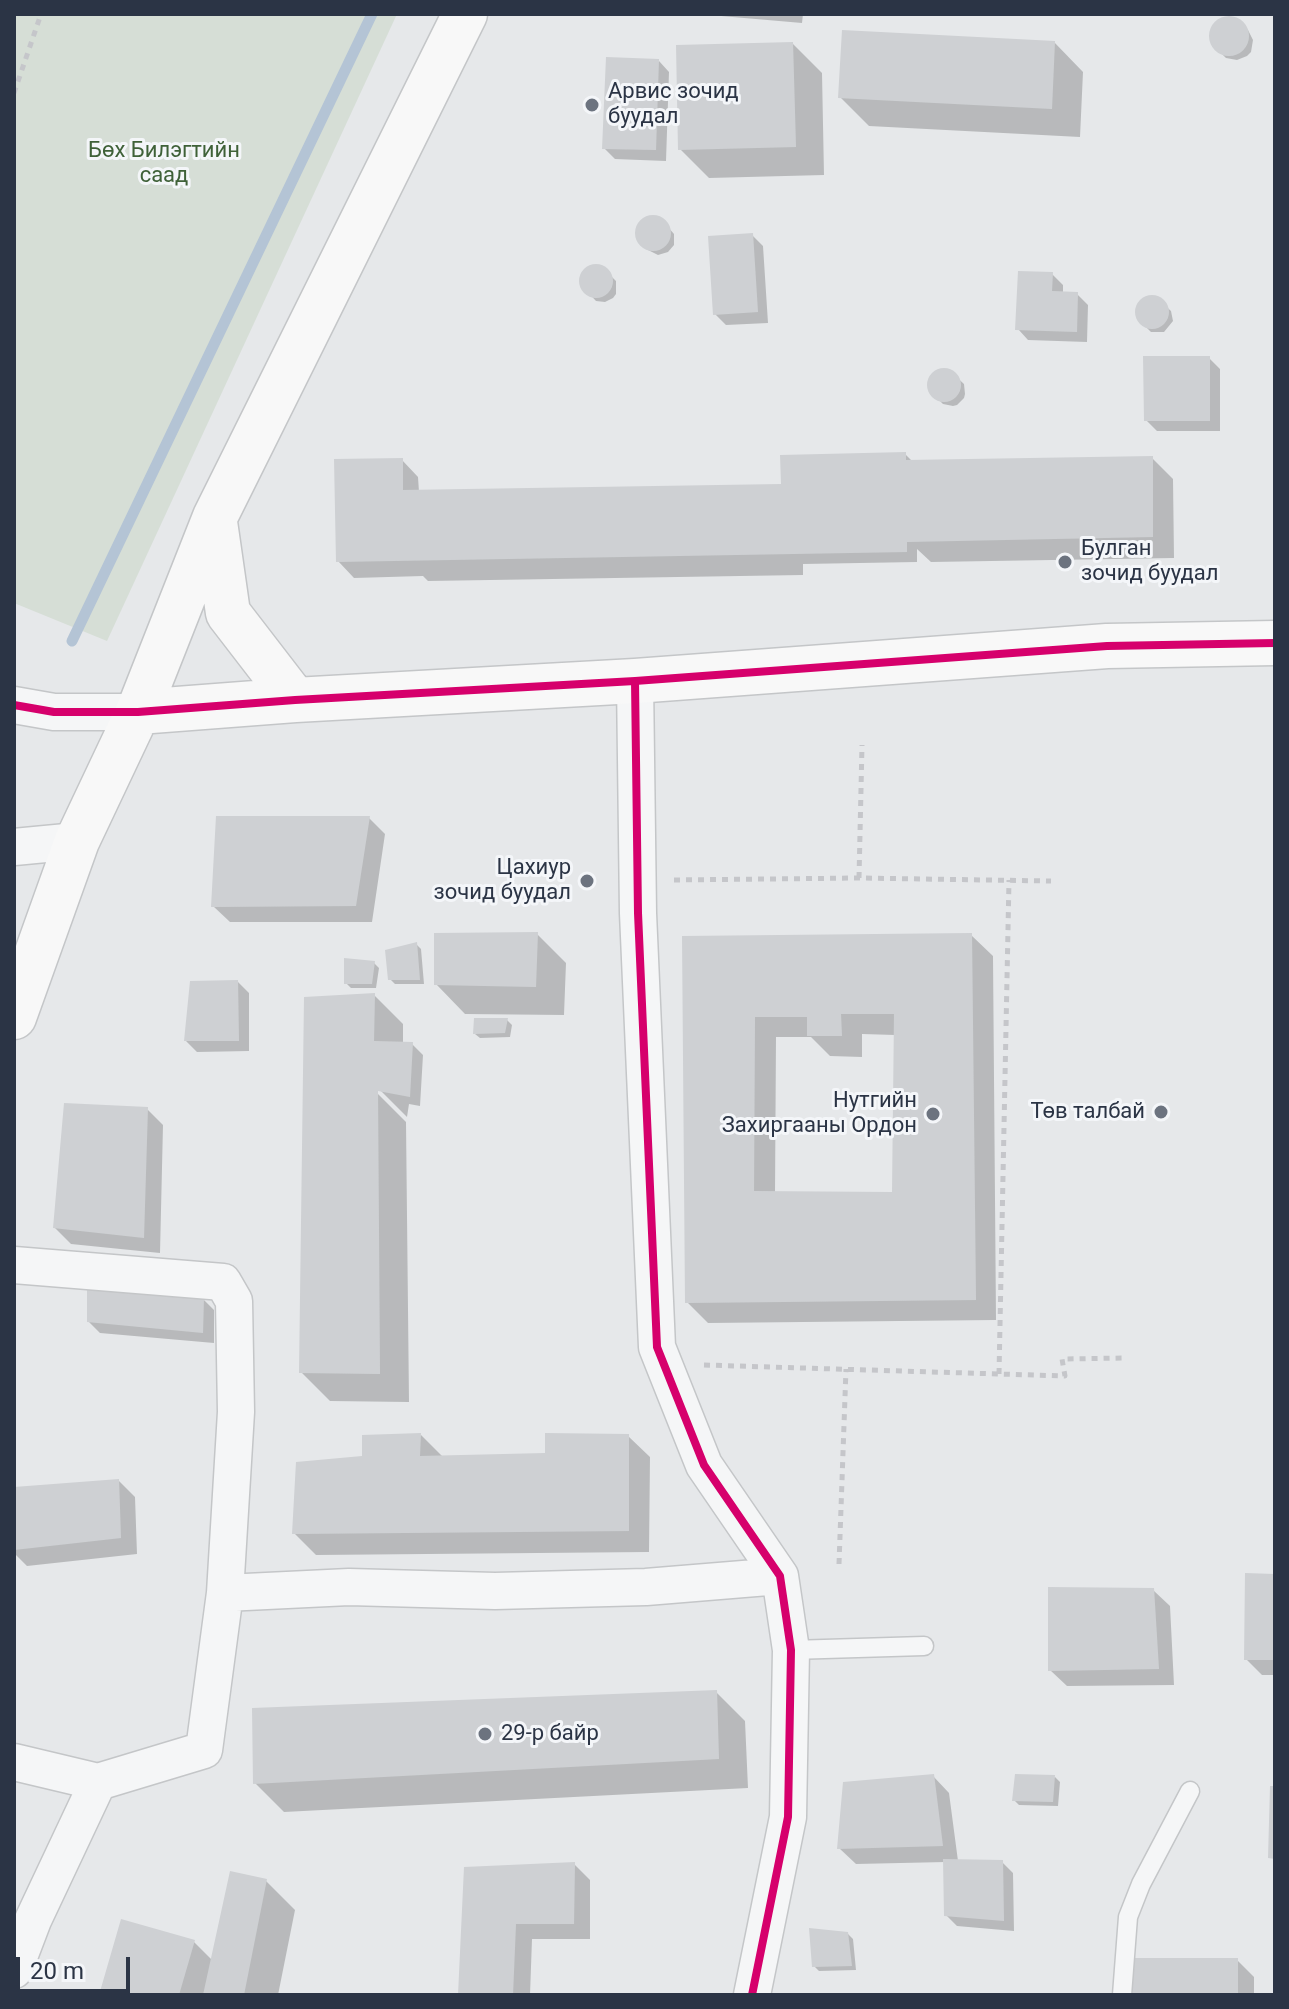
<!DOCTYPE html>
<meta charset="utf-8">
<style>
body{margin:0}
#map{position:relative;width:1289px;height:2009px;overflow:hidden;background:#e6e8ea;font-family:Roboto,sans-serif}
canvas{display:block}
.frame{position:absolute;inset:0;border:16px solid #2b3445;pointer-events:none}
.scale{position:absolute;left:16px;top:1957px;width:114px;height:36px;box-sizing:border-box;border:4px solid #2b3445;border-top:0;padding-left:10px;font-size:24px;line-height:28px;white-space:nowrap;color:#2b3445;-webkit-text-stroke:6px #f4f6f9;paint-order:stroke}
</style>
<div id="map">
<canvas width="1289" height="2009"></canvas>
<div class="frame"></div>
<div class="scale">20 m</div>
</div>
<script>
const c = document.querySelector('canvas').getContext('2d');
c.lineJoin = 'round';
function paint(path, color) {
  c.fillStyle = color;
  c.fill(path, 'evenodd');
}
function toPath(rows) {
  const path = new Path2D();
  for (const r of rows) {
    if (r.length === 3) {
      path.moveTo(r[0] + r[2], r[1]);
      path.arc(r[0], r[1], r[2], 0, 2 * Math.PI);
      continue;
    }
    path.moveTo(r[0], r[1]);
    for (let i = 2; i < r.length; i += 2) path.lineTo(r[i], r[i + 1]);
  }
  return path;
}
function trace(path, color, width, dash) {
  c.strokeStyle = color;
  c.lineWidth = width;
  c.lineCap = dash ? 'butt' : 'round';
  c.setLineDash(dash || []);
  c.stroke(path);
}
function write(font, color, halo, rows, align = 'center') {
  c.font = font + ' Roboto,sans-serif';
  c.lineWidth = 6;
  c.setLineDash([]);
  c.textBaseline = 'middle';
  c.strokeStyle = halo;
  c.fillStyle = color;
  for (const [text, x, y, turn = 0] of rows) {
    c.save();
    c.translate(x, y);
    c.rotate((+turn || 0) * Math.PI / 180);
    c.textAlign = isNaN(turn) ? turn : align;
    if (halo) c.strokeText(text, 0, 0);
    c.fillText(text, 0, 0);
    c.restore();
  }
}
const green = toPath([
 [14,14,397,14,107,641,14,603]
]);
const shadow = toPath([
 [719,14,803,14,802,23,721,16],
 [1226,18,1238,20,1248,30,1253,40,1251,52,1247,56,1237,60,1226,58,1216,48,1211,36,1215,25],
 [1054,42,1083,72,1080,137,869,126,840,97],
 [793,44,822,73,824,175,709,178,680,149],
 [659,61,669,72,666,161,615,159,604,148],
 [652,217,662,220,674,234,674,245,668,252,658,255,648,250,643,245,638,235,638,230,643,221],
 [752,235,763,246,768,323,726,325,715,314],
 [592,266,602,267,616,281,616,294,613,298,605,302,596,301,583,287,582,283,584,272],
 [1052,274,1063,285,1063,293,1077,294,1088,305,1087,342,1028,340,1018,329],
 [1148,298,1157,298,1171,311,1173,321,1164,332,1151,332,1138,319,1137,314,1139,304],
 [1209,358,1220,369,1220,431,1157,431,1146,420],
 [940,370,950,371,964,384,965,394,964,398,957,405,953,406,943,404,930,391,929,386,931,377],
 [905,454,913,462,1152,458,1173,479,1174,558,931,562,917,549,917,562,803,564,803,575,428,581,423,576,354,578,338,561,402,460,418,477,419,492,783,486],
 [369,818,385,834,372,922,230,922,213,906],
 [537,934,566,963,564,1015,465,1014,436,984],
 [971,935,993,956,996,1320,708,1323,687,1302,684,938],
 [862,1034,895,1035,894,1194,775,1194,776,1037,811,1037,830,1056,862,1057],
 [417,945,421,949,424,984,395,984,390,979],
 [374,963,379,968,376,988,351,988,346,983],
 [238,982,249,993,249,1051,197,1052,186,1041],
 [374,995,403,1024,403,1044,412,1044,423,1055,420,1106,409,1104,407,1117,379,1089,373,1089,406,1122,409,1402,330,1401,301,1372],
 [507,1020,512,1025,510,1037,480,1038,475,1034],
 [147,1109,163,1125,160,1253,71,1244,55,1228],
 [203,1299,214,1310,214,1343,100,1333,89,1322],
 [421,1435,443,1457,547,1454,628,1436,650,1457,649,1552,316,1555,294,1533,364,1458],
 [119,1481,135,1497,137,1554,27,1566,14,1553,14,1489],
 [1275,1576,1275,1675,1262,1675,1246,1659],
 [1153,1590,1170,1606,1174,1685,1067,1686,1050,1670],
 [716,1692,745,1721,748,1788,284,1812,255,1783],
 [933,1776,949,1793,958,1861,1002,1862,1013,1873,1014,1931,957,1926,946,1915,946,1862,856,1864,839,1848],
 [1055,1777,1060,1782,1058,1806,1019,1805,1014,1800],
 [574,1864,590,1880,590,1939,532,1939,530,1995,460,1995,466,1869],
 [266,1881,295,1910,278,1995,101,1995,194,1942,213,1961],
 [848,1934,853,1939,856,1970,819,1971,814,1966],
 [1237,1960,1254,1977,1254,1995,1133,1995]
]);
const stream = toPath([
 [72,641,372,14]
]);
const building = toPath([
 [1229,36,20],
 [842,30,1055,41,1052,109,838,98],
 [793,42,796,147,678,150,676,45],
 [606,57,659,59,656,150,602,149],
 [653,233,18],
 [753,233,758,312,713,315,708,236],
 [596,281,17],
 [1018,271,1053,272,1052,291,1078,292,1077,332,1015,330],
 [1152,312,17],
 [1143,356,1210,356,1210,421,1144,421],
 [944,385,17],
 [906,452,906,460,1153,456,1153,537,907,542,907,552,336,562,334,459,403,458,403,490,781,484,780,455],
 [216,816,370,816,356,906,211,907],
 [538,932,536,987,434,985,434,933],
 [972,933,976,1300,685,1303,682,936],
 [841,1014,894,1014,892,1192,754,1191,755,1017,807,1017,807,1036,842,1036],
 [417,942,420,980,388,980,385,950],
 [344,958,375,961,372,984,344,984],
 [238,980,239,1041,184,1041,190,981],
 [375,993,374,1041,413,1042,410,1097,378,1091,380,1374,299,1373,304,997],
 [474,1018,508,1018,505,1033,473,1034],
 [64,1103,148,1107,144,1238,53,1228],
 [87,1286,204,1297,203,1333,87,1322],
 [421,1433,420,1456,545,1453,545,1433,629,1434,629,1531,292,1534,296,1462,362,1456,362,1435],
 [119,1479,121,1538,14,1550,14,1487],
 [1245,1573,1275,1574,1275,1660,1244,1660],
 [1048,1587,1154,1588,1159,1669,1048,1671],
 [717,1690,719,1759,253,1784,252,1708],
 [934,1774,943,1846,837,1849,843,1782],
 [1015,1774,1055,1775,1053,1802,1012,1801],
 [1270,1786,1275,1786,1275,1859,1268,1858],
 [943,1859,1003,1860,1004,1921,944,1916],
 [575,1862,574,1924,516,1924,513,1995,458,1995,464,1867],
 [230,1871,267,1879,244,1995,203,1995],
 [121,1919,195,1940,179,1995,99,1995],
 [809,1928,848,1932,852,1966,812,1967],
 [1132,1958,1238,1958,1238,1995,1131,1995]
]);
const path = toPath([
 [14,93,41,14],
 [859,878,862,745],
 [674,880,859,878,1051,881],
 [704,1365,1065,1376,1062,1359,1127,1358],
 [999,1374,1009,880],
 [839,1564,846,1369]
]);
const lane = toPath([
 [791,1650,924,1646],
 [1122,1995,1128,1917,1141,1884,1190,1791]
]);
const street = toPath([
 [635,681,638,913,657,1347,704,1465,780,1576,791,1650,788,1817,752,1995],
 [14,705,54,712,138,712],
 [14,847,77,841],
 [14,1265,223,1282,234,1301,236,1412,225,1593,349,1587,495,1591,646,1587,780,1576],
 [14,1762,98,1782,204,1750,225,1593],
 [14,1970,33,1920,98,1782]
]);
const secondary = toPath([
 [215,522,228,613,295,700],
 [138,712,295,700,635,681,1107,646,1275,643],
 [14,1017,77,841,138,712,215,517,465,14]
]);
const cycleway = toPath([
 [635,681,638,913,657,1347,704,1465,780,1576,791,1650,788,1817,752,1995],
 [14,705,54,712,138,712,295,700,635,681,1107,646,1275,643]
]);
const markers = [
 [592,105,8,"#6c737f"],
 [1065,562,8,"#6c737f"],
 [587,881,8,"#6c737f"],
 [1161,1112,8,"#6c737f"],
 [933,1114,8,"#6c737f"],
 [485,1734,8,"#6c737f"]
];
const poiNames = [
 ["Арвис зочид",608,92],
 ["буудал",608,117],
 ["Булган",1081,549],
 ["зочид буудал",1081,574],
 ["Цахиур",571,868,"right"],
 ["зочид буудал",571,893,"right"],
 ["Нутгийн",917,1101,"right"],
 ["Захиргааны Ордон",917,1126,"right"],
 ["Төв талбай",1145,1112,"right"],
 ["29-р байр",501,1734]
];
const parkNames = [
 ["Бөх Билэгтийн",164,151],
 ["саад",164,176]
];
paint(green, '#d6ded6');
paint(shadow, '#0003');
trace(stream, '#b4c4d5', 11);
paint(building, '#ced0d3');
trace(lane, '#c4c6c8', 21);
trace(street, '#c4c6c8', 39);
trace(secondary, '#c4c6c8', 47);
trace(path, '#c5c6ca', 5, [6, 6]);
trace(lane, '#f5f6f7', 18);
trace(street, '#f5f6f7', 36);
trace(secondary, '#f8f8f8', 44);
trace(cycleway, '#d6006c', 8);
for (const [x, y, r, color] of markers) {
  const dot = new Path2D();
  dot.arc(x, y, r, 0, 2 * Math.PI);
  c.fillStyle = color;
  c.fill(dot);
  trace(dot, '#f4f6f9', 3);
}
write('22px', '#2b3445', '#f4f6f9', poiNames, 'left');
write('22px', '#3f6138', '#f4f6f9', parkNames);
</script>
